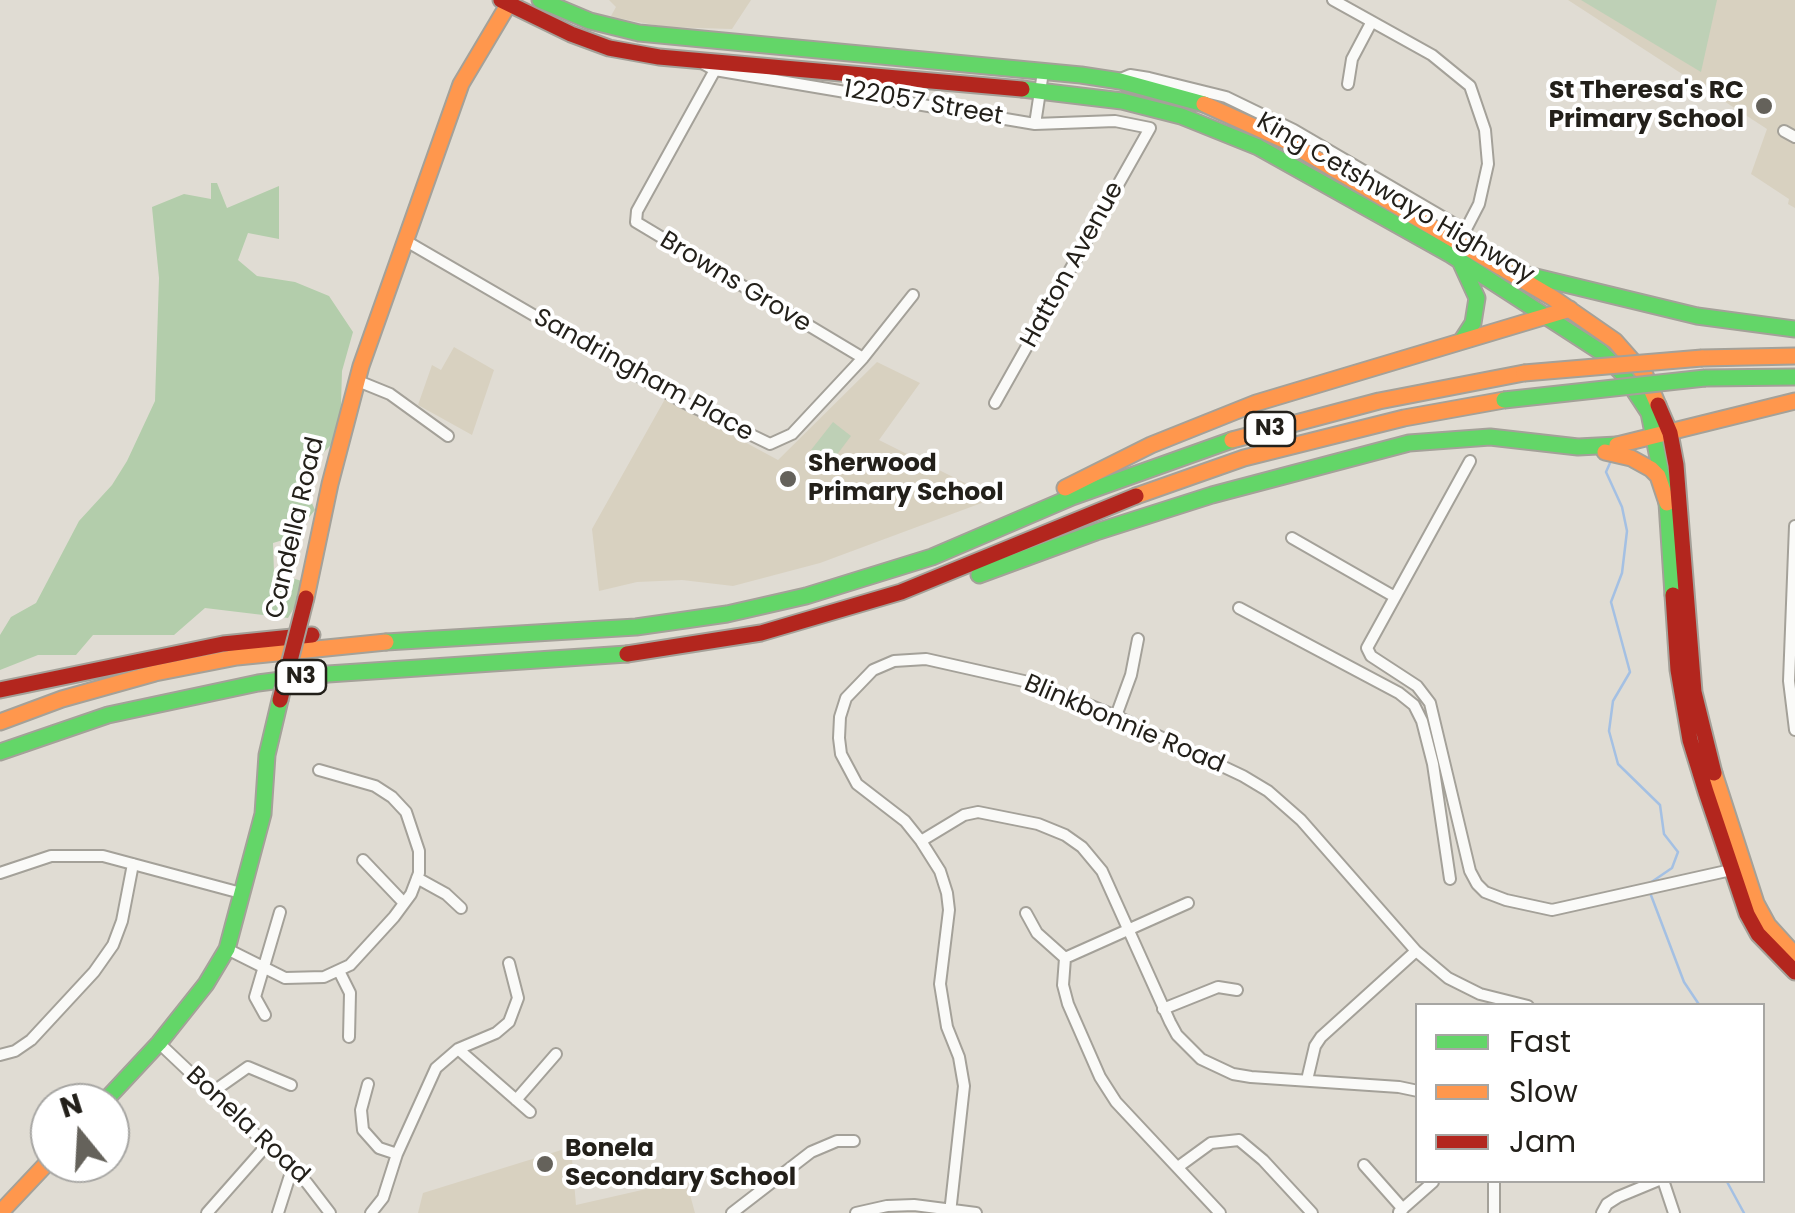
<!DOCTYPE html>
<style>
body{margin:0}
#map{position:relative;width:1795px;height:1213px;overflow:hidden;background:#e0dcd3;font-family:Poppins,sans-serif}
canvas{display:block}
.legend{position:absolute;left:1415px;top:1003px;width:350px;height:180px;box-sizing:border-box;background:#fff;border:2px solid #a7a6a3;margin:0;padding:12px 18px;list-style:none;font-size:30px;color:#23201a}
.legend li{display:flex;align-items:center;gap:20px;height:50px}
.legend b{width:50px;border:2px solid #a7a6a3}
.north{position:absolute;left:30px;top:1083px;width:100px;height:100px;box-sizing:border-box;background:#fff;border:2px solid #a7a6a3;border-radius:50%;rotate:342deg;font-size:28px;font-weight:700;line-height:40px;text-align:center;color:#23201a}
.north::after{content:'';display:block;margin:auto;width:35px;height:45px;background:#65625b;clip-path:polygon(50% 0,100% 100%,50% 72%,0 100%)}
</style>
<div id="map">
<canvas width="1795" height="1213"></canvas>
<ul class="legend">
<li><b style="height:12px;background:#63d668"></b>Fast</li>
<li><b style="height:12px;background:#ff974d"></b>Slow</li>
<li><b style="height:12px;background:#b3261e"></b>Jam</li>
</ul>
<div class="north">N</div>
</div>
<script>
const c = document.querySelector('canvas').getContext('2d');
c.lineJoin = 'round';
function paint(path, color) {
  c.fillStyle = color;
  c.fill(path, 'evenodd');
}
function toPath(rows) {
  const path = new Path2D();
  for (const r of rows) {
    path.moveTo(r[0], r[1]);
    for (let i = 2; i < r.length; i += 2) path.lineTo(r[i], r[i + 1]);
  }
  return path;
}
function trace(path, color, width, dash) {
  c.strokeStyle = color;
  c.lineWidth = width;
  c.lineCap = dash ? 'butt' : 'round';
  c.setLineDash(dash || []);
  c.stroke(path);
}
function write(font, color, halo, rows, align = 'center') {
  c.font = font + ' Poppins,sans-serif';
  c.lineWidth = 8;
  c.setLineDash([]);
  c.textBaseline = 'middle';
  c.strokeStyle = halo;
  c.fillStyle = color;
  for (const [text, x, y, turn = 0] of rows) {
    c.save();
    c.translate(x, y);
    c.rotate((+turn || 0) * Math.PI / 180);
    c.textAlign = isNaN(turn) ? turn : align;
    if (halo) c.strokeText(text, 0, 0);
    c.fillText(text, 0, 0);
    c.restore();
  }
}
const built = toPath([
 [609,0,751,0,732,29,665,27,617,18,611,16,616,7],
 [1568,0,1795,0,1795,208,1788,204,1789,199,1751,174,1767,129],
 [454,347,494,370,472,435,418,405,432,365,441,370],
 [877,362,920,383,879,440,995,498,820,563,733,586,682,580,637,582,599,591,592,529,665,399,778,460],
 [571,1147,576,1205,686,1180,695,1213,418,1213,423,1193]
]);
const green = toPath([
 [1581,0,1717,0,1701,72],
 [833,422,851,436,830,464,811,450]
]);
const forest = toPath([
 [211,183,217,183,227,208,279,186,279,239,248,233,238,260,257,276,295,282,329,296,353,332,342,371,340,436,322,454,303,483,315,510,293,537,273,543,274,573,309,583,288,618,205,608,174,635,93,635,76,655,38,655,0,670,0,635,11,617,36,603,79,521,112,485,127,461,155,401,159,278,152,207,184,194,211,199]
]);
const stream = toPath([
 [1610,463,1606,472,1622,507,1627,531,1622,573,1611,602,1630,672,1613,701,1609,731,1618,764,1660,805,1664,834,1678,852,1672,868,1650,883],
 [1649,890,1684,982,1700,1006],
 [1726,1180,1744,1213]
]);
const street = toPath([
 [1333,0,1432,55,1470,86,1485,130,1488,164,1479,204,1464,233],
 [704,64,715,70,1035,124,1115,121,1150,128,995,403],
 [715,70,637,211,636,222,863,358],
 [1118,80,1130,75,1149,78,1226,97,1294,130,1465,230],
 [1348,84,1352,59,1371,23],
 [1035,124,1043,72],
 [1784,131,1795,137],
 [406,241,683,402,770,444,792,434,863,358,913,295],
 [358,381,390,394,448,436],
 [1470,461,1367,648,1371,656,1417,686,1430,703,1470,871,1477,884,1485,892,1506,900,1552,910,1731,870],
 [1795,526,1789,681,1795,730],
 [1292,538,1395,597],
 [1239,608,1399,693,1414,705,1422,721,1433,764,1450,879],
 [1116,716,1131,675,1138,639],
 [921,841,964,815,978,812,1038,824,1065,835,1082,847,1102,871,1170,1022,1177,1035,1201,1059,1233,1074,1251,1077,1399,1087,1418,1091],
 [363,860,404,903],
 [0,873,51,856,103,856,241,893],
 [417,878,446,894,461,908],
 [1188,903,1065,958,1063,985,1068,1004,1100,1077,1116,1102,1220,1213],
 [1026,913,1037,933,1065,958],
 [227,949,285,978,324,977,350,965,394,917,411,894,419,873,419,851,406,812,392,797,375,786,319,770],
 [339,971,350,993,349,1037],
 [1163,1009,1218,987,1237,990],
 [265,1015,255,997,280,912],
 [159,1043,307,1183,330,1213],
 [458,1049,530,1112],
 [0,1055,15,1051,31,1040,94,972,113,945,122,921,133,864],
 [1307,1080,1315,1046,1321,1037,1416,951],
 [368,1084,361,1110,363,1130,379,1148,397,1154],
 [211,1093,248,1067,291,1085],
 [516,1100,556,1054],
 [1364,1165,1403,1209],
 [1178,1167,1211,1143,1239,1140,1263,1160,1312,1213],
 [1663,1180,1674,1213],
 [1399,1212,1433,1182],
 [207,1213,267,1145],
 [278,1213,292,1169],
 [371,1213,383,1198,397,1154,436,1068,458,1049,496,1033,509,1022,518,998,509,963],
 [732,1213,811,1152,837,1141,854,1141],
 [856,1213,887,1206,914,1205,976,1213],
 [950,1213,964,1086,959,1057,947,1027,940,984,949,910,947,893,940,871,921,841,905,821,857,784,841,754,839,738,840,717,846,698,873,670,894,661,926,659,1037,684,1116,716,1243,776,1268,791,1301,820,1416,951,1448,978,1480,994,1528,1006],
 [1494,1213,1494,1180],
 [1602,1213,1607,1204,1618,1197,1659,1180]
]);
const fast = toPath([
 [540,0,590,21,639,33,1081,75,1120,81,1204,104],
 [1022,89,1122,101,1181,116,1258,147,1451,255,1601,352,1624,375,1649,413,1667,503,1673,595],
 [1460,261,1477,298,1473,323,1462,340],
 [1503,269,1697,316,1795,329],
 [1705,378,1795,377],
 [979,575,1096,532,1212,495,1409,443,1490,437,1578,447,1617,445],
 [386,642,636,627,727,614,806,596,932,557,1072,497,1232,440],
 [0,752,108,715,258,683,328,674,627,654],
 [103,1103,159,1043,206,984,227,949,263,814,267,755,280,700]
]);
const slow = toPath([
 [1204,104,1288,142,1553,298,1615,341,1645,375,1658,405],
 [1702,358,1795,356],
 [1232,440,1379,401,1524,373],
 [1617,445,1795,401],
 [1605,452,1631,458,1651,469,1658,476,1667,503],
 [1065,488,1151,445,1256,403,1570,309],
 [1136,496,1244,458,1404,418,1504,400],
 [306,598,330,484,361,366,461,84,511,0],
 [0,722,62,699,155,673,237,657,386,642],
 [1714,773,1756,903,1768,925,1795,955],
 [0,1213,50,1160]
]);
const jam = toPath([
 [501,0,571,34,609,48,659,57,1022,89],
 [1658,405,1670,433,1676,465,1694,692,1714,773],
 [1673,595,1678,670,1690,740,1706,792,1747,914,1758,934,1795,972],
 [627,654,761,633,901,592,1136,496],
 [0,690,223,644,312,635]
]);
const fastBridge = toPath([
 [1504,400,1705,378]
]);
const slowBridge = toPath([
 [1524,373,1702,358]
]);
const jamBridge = toPath([
 [280,700,306,598]
]);
const markers = [
 [1764,106,10,"#65625b"],
 [788,479,10,"#65625b"],
 [545,1164,10,"#65625b"]
];
const shields = [
 [1270,429,50],
 [301,677,50]
];
const shieldNames = [
 ["N3",1270,429],
 ["N3",301,677]
];
const poiNames = [
 ["St Theresa's RC",1744,92,"right"],
 ["Primary School",1744,121,"right"],
 ["Sherwood",808,465],
 ["Primary School",808,494],
 ["Bonela",565,1150],
 ["Secondary School",565,1179]
];
const streetNames = [
 ["122057 Street",923,104,10],
 ["King Cetshwayo Highway",1395,199,30],
 ["Hatton Avenue",1073,265,-61],
 ["Browns Grove",735,283,31],
 ["Sandringham Place",643,376,29],
 ["Candella Road",296,528,-77],
 ["Blinkbonnie Road",1124,725,23],
 ["Bonela Road",247,1126,43]
];
paint(built, '#d8d1c0');
paint(green, '#bed0b6');
paint(forest, '#b3cdab');
trace(stream, '#a4c0e3', 2.5);
trace(street, '#a4a199', 14);
trace(fast, '#a4a199', 19);
trace(slow, '#a4a199', 19);
trace(jam, '#a4a199', 19);
trace(street, '#fafaf8', 10);
trace(fast, '#63d668', 15);
trace(slow, '#ff974d', 15);
trace(jam, '#b3261e', 15);
trace(fastBridge, '#a4a199', 19, []);
trace(slowBridge, '#a4a199', 19, []);
trace(jamBridge, '#a4a199', 19, []);
trace(fastBridge, '#63d668', 15);
trace(slowBridge, '#ff974d', 15);
trace(jamBridge, '#b3261e', 15);
for (const [x, y, r, color] of markers) {
  const dot = new Path2D();
  dot.arc(x, y, r, 0, 2 * Math.PI);
  c.fillStyle = color;
  c.fill(dot);
  trace(dot, '#fff', 4);
}
for (const [x, y, w] of shields) {
  const box = new Path2D();
  box.roundRect(x - w / 2, y - 17, w, 34, 8);
  c.fillStyle = '#fff';
  c.fill(box);
  trace(box, '#23201a', 2.5);
}
write('bold 22px', '#23201a', null, shieldNames);
write('bold 25px', '#23201a', '#fff', poiNames, 'left');
write('25px', '#23201a', '#fff', streetNames);
</script>
